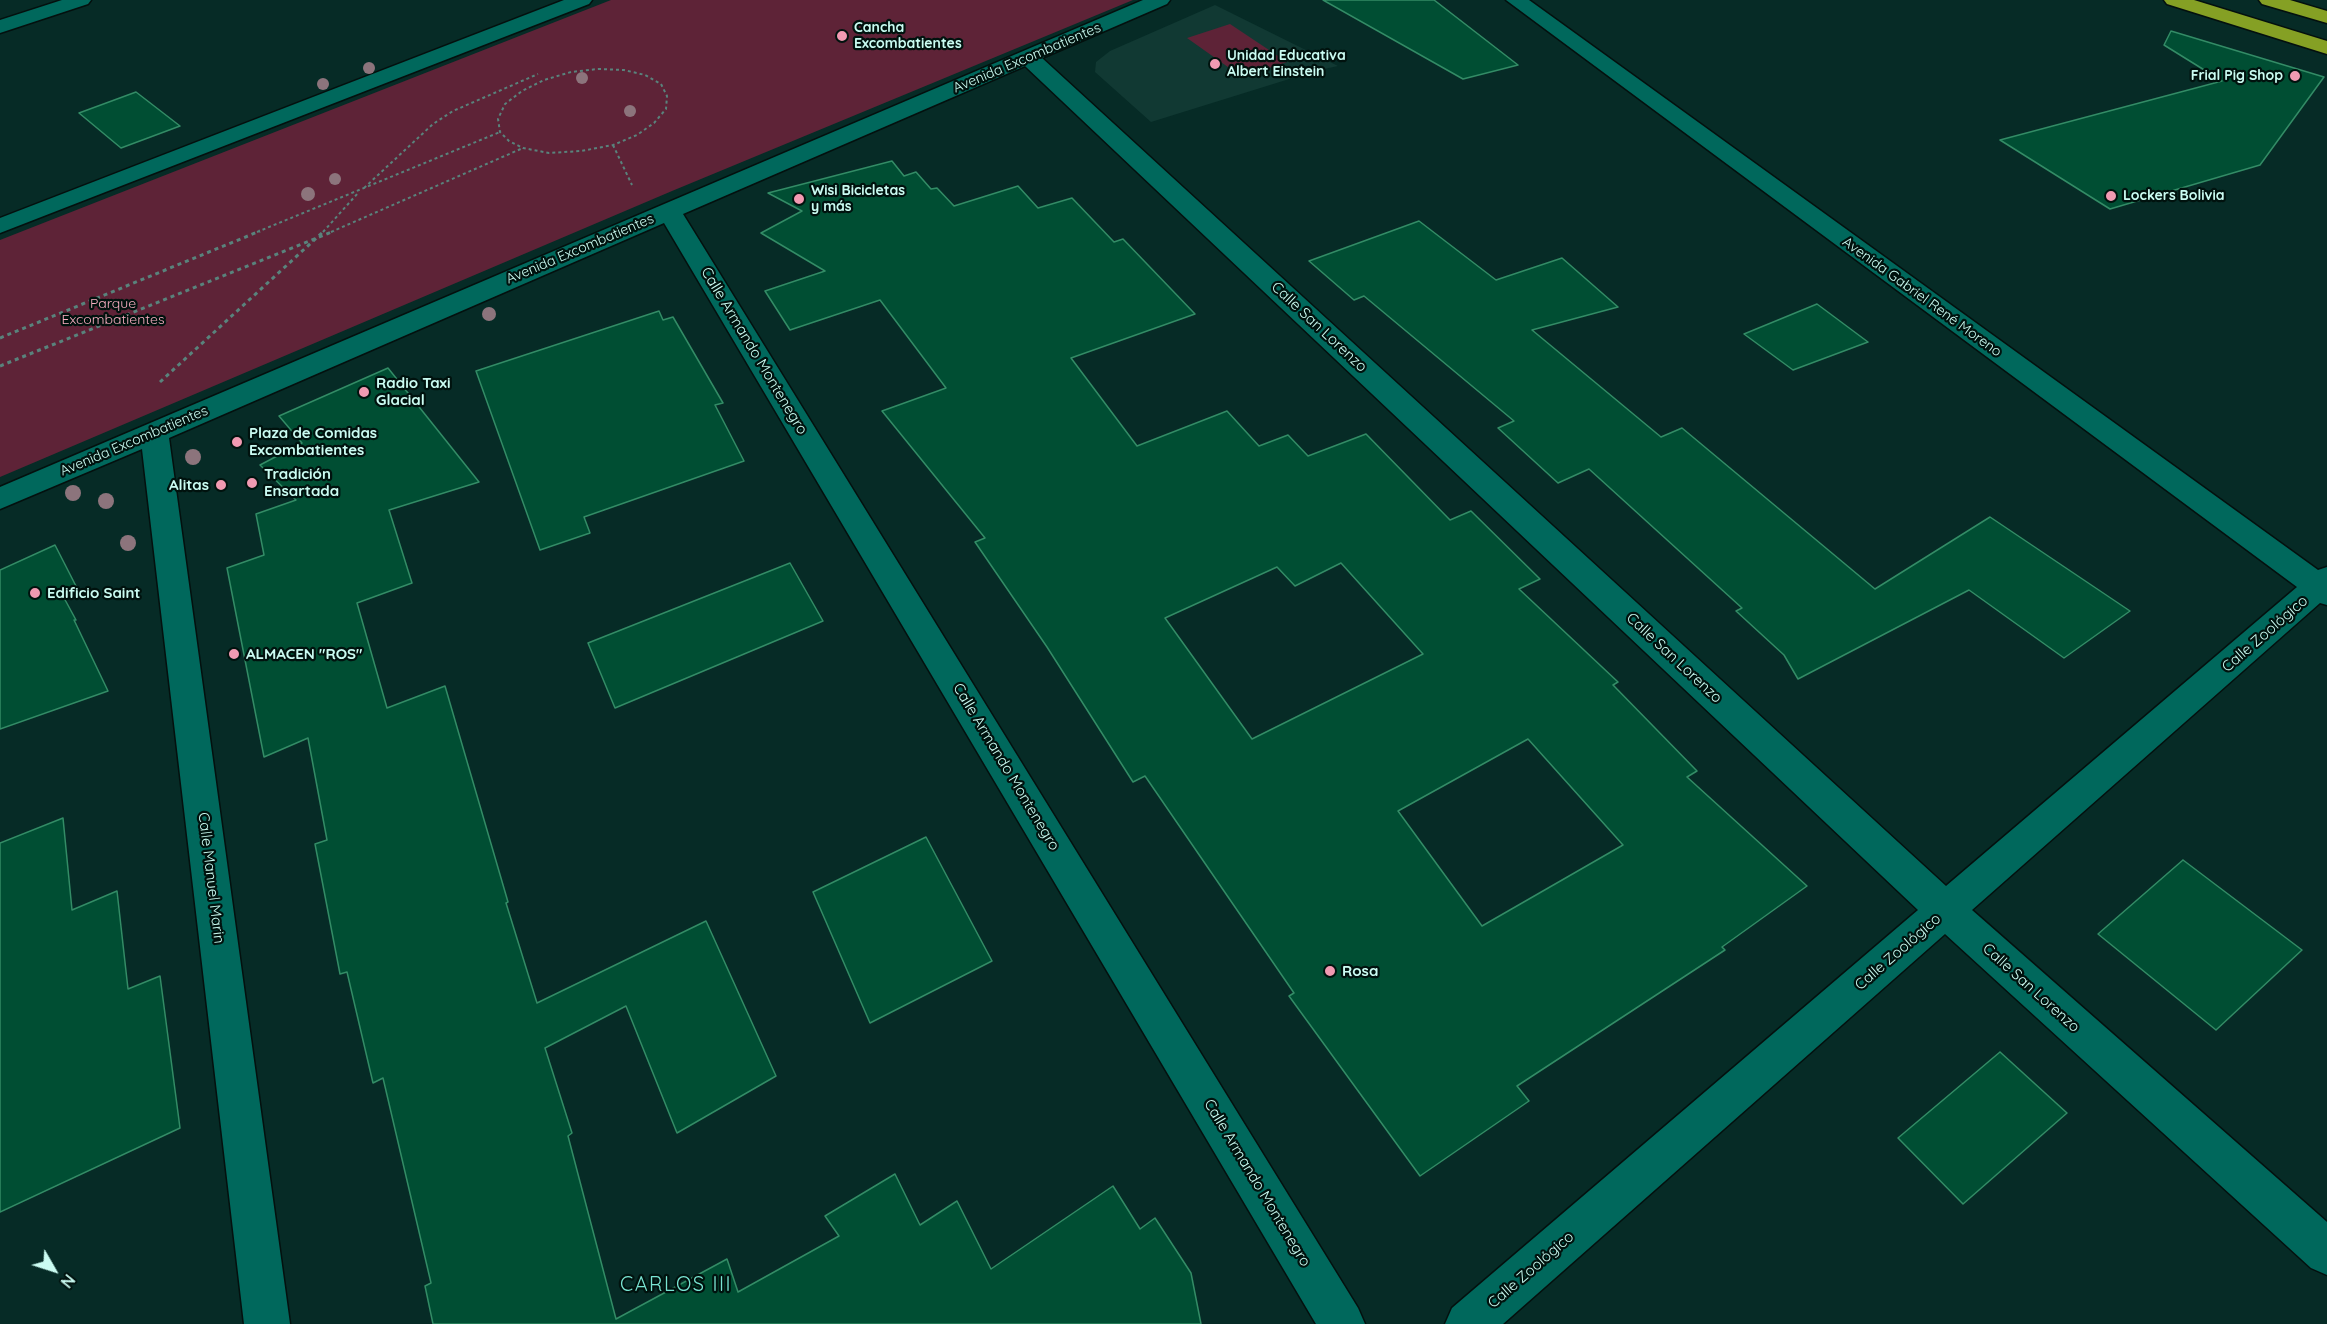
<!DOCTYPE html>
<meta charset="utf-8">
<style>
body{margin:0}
#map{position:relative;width:2327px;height:1324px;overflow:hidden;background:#062b26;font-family:Quicksand,sans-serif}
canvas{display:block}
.north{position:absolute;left:24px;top:1240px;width:60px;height:60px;-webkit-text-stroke:4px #00120e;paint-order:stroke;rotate:129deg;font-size:16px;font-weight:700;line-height:24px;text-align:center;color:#cafcf2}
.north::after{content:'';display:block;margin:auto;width:21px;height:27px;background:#cafcf2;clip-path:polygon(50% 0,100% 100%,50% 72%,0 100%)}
</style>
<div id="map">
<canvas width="2327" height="1324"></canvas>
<div class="north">N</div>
</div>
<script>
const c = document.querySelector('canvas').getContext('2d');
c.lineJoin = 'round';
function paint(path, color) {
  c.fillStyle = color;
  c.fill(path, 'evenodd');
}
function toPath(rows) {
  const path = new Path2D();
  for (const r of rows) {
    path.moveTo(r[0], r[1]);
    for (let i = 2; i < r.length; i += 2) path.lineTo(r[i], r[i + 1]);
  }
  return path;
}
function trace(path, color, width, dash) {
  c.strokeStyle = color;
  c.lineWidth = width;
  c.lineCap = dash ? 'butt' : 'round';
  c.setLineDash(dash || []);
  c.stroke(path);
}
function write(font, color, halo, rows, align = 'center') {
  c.font = font + ' Quicksand,sans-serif';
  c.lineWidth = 4.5;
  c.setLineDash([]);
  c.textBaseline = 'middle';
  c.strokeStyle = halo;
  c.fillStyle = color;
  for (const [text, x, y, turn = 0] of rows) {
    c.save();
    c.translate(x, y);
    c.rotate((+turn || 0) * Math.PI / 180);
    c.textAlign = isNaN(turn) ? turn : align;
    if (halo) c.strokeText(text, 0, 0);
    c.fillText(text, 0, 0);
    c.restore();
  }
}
const built = toPath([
 [1215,5,1338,66,1315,71,1151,122,1095,72,1096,62,1110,51]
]);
const green = toPath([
 [611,0,1133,0,672,191,0,477,0,240],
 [1230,24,1287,62,1242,77,1187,38]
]);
const building = toPath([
 [1323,0,1434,0,1518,65,1463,79,1323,0],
 [2171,31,2324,77,2260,165,2110,209,2000,140,2222,81,2164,45,2171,31],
 [136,92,180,126,121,148,79,113,136,92],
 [892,161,904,176,916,172,931,189,937,188,954,206,1018,186,1038,208,1072,198,1114,242,1123,239,1195,314,1071,358,1137,446,1227,411,1259,446,1288,435,1308,456,1366,434,1450,520,1471,511,1540,579,1519,589,1618,682,1613,685,1697,771,1687,777,1807,886,1722,947,1725,950,1517,1086,1529,1101,1420,1176,1289,996,1294,993,1145,776,1133,782,1047,647,975,542,985,538,882,411,946,388,880,300,790,330,765,291,825,271,761,233,802,211,768,193,892,161],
 [1341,563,1423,654,1252,739,1165,618,1277,567,1295,586,1341,563],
 [1528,739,1623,845,1482,926,1398,811,1528,739],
 [1419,221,1496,280,1562,258,1618,307,1532,330,1661,437,1682,428,1875,589,1990,517,2130,611,2064,658,1969,590,1798,679,1784,655,1736,611,1742,608,1589,469,1558,483,1498,428,1514,421,1364,296,1354,300,1309,261,1419,221],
 [1817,304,1868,342,1793,370,1744,334,1817,304],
 [659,311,663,320,673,317,723,403,715,405,744,461,584,517,590,533,540,550,476,371,659,311],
 [388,368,479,482,389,510,412,583,357,603,387,708,445,686,508,902,506,903,537,1003,706,921,776,1076,677,1133,626,1006,545,1048,572,1133,568,1136,616,1319,727,1259,738,1292,839,1236,825,1216,895,1174,920,1225,957,1201,991,1269,1113,1186,1140,1229,1155,1218,1191,1273,1201,1324,433,1324,425,1286,431,1283,383,1078,373,1083,347,972,340,974,315,844,327,840,308,738,264,757,227,568,264,555,256,514,296,500,260,465,302,443,279,416,388,368],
 [55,545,78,590,63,596,76,620,74,620,108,691,0,729,0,570,55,545],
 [790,563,823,621,615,708,588,643,790,563],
 [63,818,72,910,117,891,128,989,160,976,180,1128,0,1212,0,843,63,818],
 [926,837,992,961,870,1023,813,892,926,837],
 [2183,860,2302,950,2216,1030,2098,934,2183,860],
 [2000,1052,2067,1113,1963,1204,1898,1138,2000,1052]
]);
const pathFar1 = toPath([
 [598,69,624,70,645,75,661,84,667,96,666,109,654,123,637,135,613,145,581,151,549,153,523,148,509,141,500,132,498,119,505,104,522,91,544,80,571,72,598,69],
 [613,145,632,185],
 [364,188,433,124,453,111,538,74],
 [257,232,500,132],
 [323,232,358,193],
 [331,232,523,148]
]);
const path = toPath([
 [0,338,260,231],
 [0,366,334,231],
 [160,382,324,231]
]);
const minor = toPath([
 [62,0,91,0,88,4,0,33,0,20,62,0],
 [564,0,592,0,589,4,0,233,0,218,564,0],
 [1143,0,1170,0,1167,4,1042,58,1946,886,2297,587,1506,0,1529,0,2318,570,2327,567,2327,605,2320,603,1972,910,2327,1222,2327,1275,2311,1268,1945,934,1503,1324,1445,1324,1452,1308,1918,910,1025,66,683,214,1358,1308,1365,1324,1316,1324,664,223,169,438,290,1324,244,1324,142,449,0,509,0,487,1143,0]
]);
const highway = toPath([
 [2164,0,2194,0,2327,41,2327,54,2167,4,2164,0],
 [2259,0,2290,0,2327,11,2327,23,2262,4,2259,0]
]);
const trees = [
 [369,68,6],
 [582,78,6],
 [323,84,6],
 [630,111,6],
 [335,179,6],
 [308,194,7],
 [489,314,7],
 [193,457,8],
 [73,493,8],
 [106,501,8],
 [128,543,8]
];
const markers = [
 [842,36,6,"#f19ab2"],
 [1215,64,6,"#f19ab2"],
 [2295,76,6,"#f19ab2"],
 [2111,196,6,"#f19ab2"],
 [799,199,6,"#f19ab2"],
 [364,392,6,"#f19ab2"],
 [237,442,6,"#f19ab2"],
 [252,483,6,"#f19ab2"],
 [221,485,6,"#f19ab2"],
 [35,593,6,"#f19ab2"],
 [234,654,6,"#f19ab2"],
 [1330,971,6,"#f19ab2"]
];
const farPoinames = [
 ["Cancha",854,28],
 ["Excombatientes",854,44],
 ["Unidad Educativa",1227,56],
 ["Albert Einstein",1227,72],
 ["Frial Pig Shop",2283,76,"right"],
 ["Wisi Bicicletas",811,191],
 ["y más",811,207],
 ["Lockers Bolivia",2123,196]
];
const farStreetnames = [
 ["Avenida Excombatientes",1027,58,-23],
 ["Avenida Excombatientes",580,249,-23],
 ["Avenida Gabriel René Moreno",1922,297,36],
 ["Avenida Excombatientes",134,441,-23]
];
const farParknames = [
 ["Parque",113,304],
 ["Excombatientes",113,320]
];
const streetNames = [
 ["Calle San Lorenzo",1319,327,43],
 ["Calle Armando Montenegro",754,351,59],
 ["Calle Zoológico",2265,634,-41],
 ["Calle San Lorenzo",1674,658,43],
 ["Calle Armando Montenegro",1006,767,59],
 ["Calle Manuel Marin",211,878,83],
 ["Calle Zoológico",1898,952,-41],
 ["Calle San Lorenzo",2031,988,42],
 ["Calle Armando Montenegro",1257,1183,59],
 ["Calle Zoológico",1531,1270,-41]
];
const poiNames = [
 ["Radio Taxi",376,383],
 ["Glacial",376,400],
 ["Plaza de Comidas",249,433],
 ["Excombatientes",249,450],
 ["Tradición",264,474],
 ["Ensartada",264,491],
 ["Alitas",209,485,"right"],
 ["Edificio Saint",47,593],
 ["ALMACEN \"ROS\"",246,654],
 ["Rosa",1342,971]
];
const nearNeighbourhoodnames = [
 ["CARLOS III",676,1285]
];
paint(built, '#113933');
paint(green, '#5e2337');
paint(building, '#004e33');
trace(building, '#338c66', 1.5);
trace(minor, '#04100e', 3);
trace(highway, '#04100e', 3);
trace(pathFar1, '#59837c', 2, [3, 3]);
trace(path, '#59837c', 3, [4, 4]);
paint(minor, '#00685c');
paint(highway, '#85a024');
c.fillStyle = '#8c747c';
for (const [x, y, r] of trees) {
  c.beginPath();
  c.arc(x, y, r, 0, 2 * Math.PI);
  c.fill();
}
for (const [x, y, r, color] of markers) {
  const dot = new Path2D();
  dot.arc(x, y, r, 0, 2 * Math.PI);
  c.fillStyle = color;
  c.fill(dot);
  trace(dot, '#00120e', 2);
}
write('bold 14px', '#cafcf2', '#00120e', farPoinames, 'left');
write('14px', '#cafcf2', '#00120e', farStreetnames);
write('14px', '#faafc3', '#00120e', farParknames);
write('15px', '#cafcf2', '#00120e', streetNames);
write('bold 15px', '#cafcf2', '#00120e', poiNames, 'left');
c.letterSpacing = '1.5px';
write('20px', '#79e5d3', '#00120e', nearNeighbourhoodnames);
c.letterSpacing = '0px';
</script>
